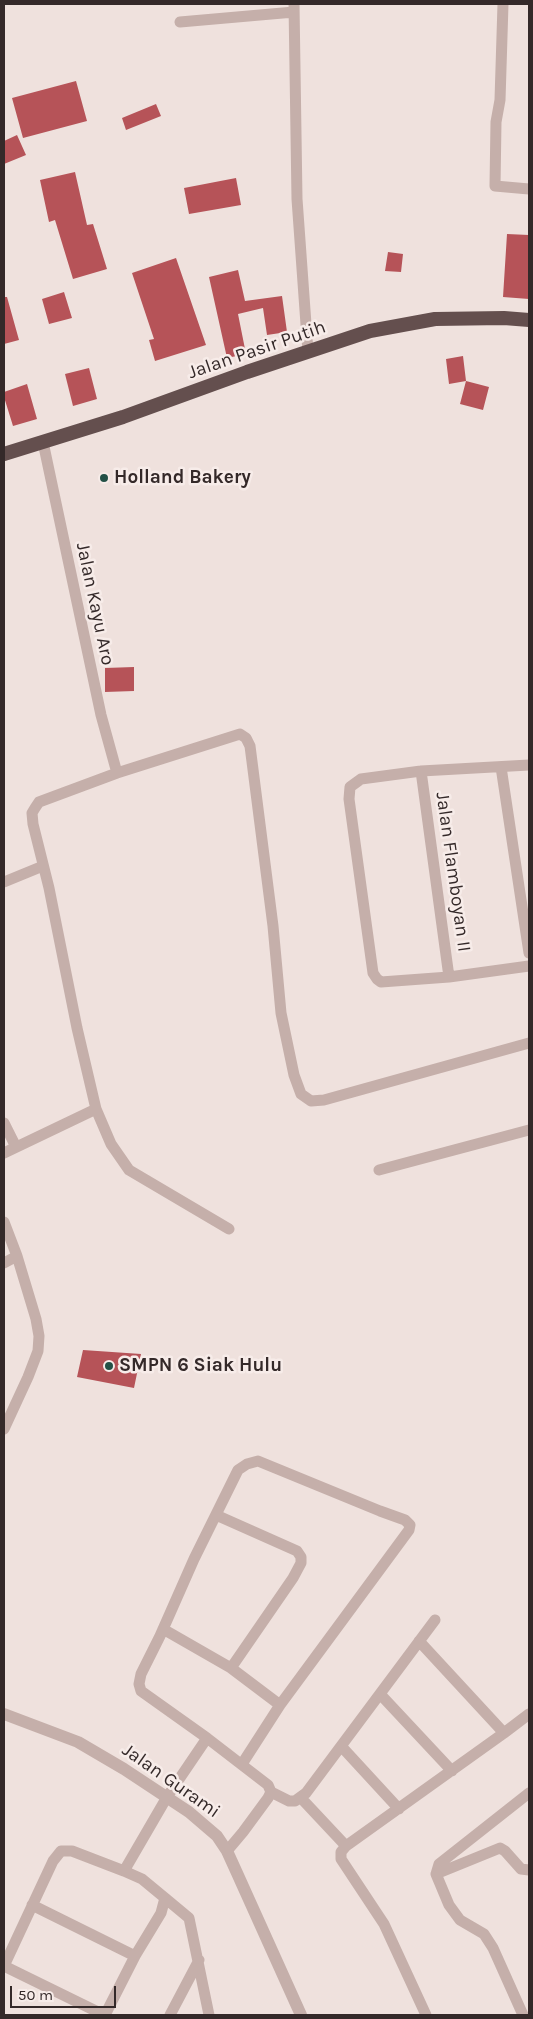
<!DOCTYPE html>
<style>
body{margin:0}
#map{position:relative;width:533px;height:2019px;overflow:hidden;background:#efe1dd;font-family:Karla,sans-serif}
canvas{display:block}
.frame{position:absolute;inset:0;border:5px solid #342929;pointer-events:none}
.scale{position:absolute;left:10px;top:1986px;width:106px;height:22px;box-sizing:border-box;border:2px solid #342929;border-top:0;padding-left:6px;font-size:15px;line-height:18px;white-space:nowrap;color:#342929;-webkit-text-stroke:4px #f7ece9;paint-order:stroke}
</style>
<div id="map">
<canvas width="533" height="2019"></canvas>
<div class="frame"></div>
<div class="scale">50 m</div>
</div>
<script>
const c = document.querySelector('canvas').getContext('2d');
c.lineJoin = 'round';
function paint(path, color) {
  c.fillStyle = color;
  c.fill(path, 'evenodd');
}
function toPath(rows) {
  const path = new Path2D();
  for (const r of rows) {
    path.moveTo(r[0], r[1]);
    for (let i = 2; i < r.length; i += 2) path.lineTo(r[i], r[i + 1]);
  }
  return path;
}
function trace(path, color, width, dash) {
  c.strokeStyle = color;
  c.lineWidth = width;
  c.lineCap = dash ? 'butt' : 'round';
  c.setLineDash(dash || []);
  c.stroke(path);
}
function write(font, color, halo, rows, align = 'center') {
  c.font = font + ' Karla,sans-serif';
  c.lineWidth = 5;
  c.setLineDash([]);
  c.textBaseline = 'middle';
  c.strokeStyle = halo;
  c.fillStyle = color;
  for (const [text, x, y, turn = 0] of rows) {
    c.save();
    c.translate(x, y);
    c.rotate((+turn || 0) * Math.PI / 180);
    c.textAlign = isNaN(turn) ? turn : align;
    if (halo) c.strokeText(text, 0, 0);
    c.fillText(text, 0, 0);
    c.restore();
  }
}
const building = toPath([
 [76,81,87,121,23,138,12,98],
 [156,104,161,116,126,130,122,118],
 [17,135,26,155,4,164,4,141],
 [75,172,87,225,93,224,107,269,73,279,55,220,49,222,40,180],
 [236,178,241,205,189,214,184,188],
 [507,234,529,235,529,299,503,297],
 [388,252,403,254,401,272,385,271],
 [176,258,206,345,155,361,149,340,154,339,132,273],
 [238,270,245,301,282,296,287,332,267,335,263,308,238,314,246,354,227,358,209,277],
 [64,292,72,318,49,324,42,299],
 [4,297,7,297,19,340,4,344],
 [463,356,466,381,449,384,446,359],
 [89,368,97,399,73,406,65,374],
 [466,381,489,387,483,410,460,404],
 [27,384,37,419,13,426,4,397,4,392],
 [134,667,134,691,105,692,105,668],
 [83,1350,141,1354,134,1388,77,1377]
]);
const minor = toPath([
 [294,4,297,199,308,352],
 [503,4,500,100,496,122,495,186,529,189],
 [180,22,294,12],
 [43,442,101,715,117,773],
 [529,765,421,771,361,779,350,787,349,799,373,973,377,979,381,982,449,977,529,966],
 [501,767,529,953],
 [421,771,449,977],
 [4,882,43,866],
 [96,1109,111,1144,129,1170,229,1229],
 [4,1123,16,1147],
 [4,1153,96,1109,77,1028,49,888,33,824,32,813,35,808,39,802,117,773,240,734,246,738,250,746,273,926,281,1013,294,1075,301,1094,311,1101,324,1100,529,1043],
 [379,1170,529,1130],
 [4,1222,17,1256,36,1319,39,1336,38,1351,28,1377,4,1429],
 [4,1263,17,1256],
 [216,1515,297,1551,301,1557,301,1563,293,1578,231,1668],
 [163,1629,231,1668,280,1705],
 [419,1641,504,1733,529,1714],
 [380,1694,452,1771],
 [207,1738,141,1691,139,1684,141,1674,160,1636,194,1559,238,1470,247,1464,258,1461,380,1511,405,1520,410,1525,409,1530,280,1705,242,1764],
 [341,1746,399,1809],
 [271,1792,289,1801,295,1801,306,1793,435,1620],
 [301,1798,346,1846],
 [436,1874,500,1848,505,1851,521,1869,529,1870],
 [165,1898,189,1918,209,2015],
 [32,1905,135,1956],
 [4,1966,53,1861,61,1851,72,1851,124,1871],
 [4,1966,104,2015],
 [105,2015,135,1956,161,1913,165,1898,142,1879,124,1871,167,1797,207,1738,268,1785,271,1792,268,1798,243,1832,227,1851],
 [170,2015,199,1960],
 [426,2015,384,1924,341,1859,341,1852,346,1846,504,1733],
 [523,2015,493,1948,484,1934,460,1920,449,1905,436,1874,439,1864,529,1793]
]);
const tertiary = toPath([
 [4,1714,78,1742,124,1769,189,1812,217,1836,227,1851,237,1873,301,2015]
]);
const trunk = toPath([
 [4,454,123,417,247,372,370,331,435,319,504,318,529,320]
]);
const markers = [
 [104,478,5,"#235046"],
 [109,1366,5,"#235046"]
];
const streetNames = [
 ["Jalan Pasir Putih",257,350,-19],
 ["Jalan Kayu Aro",95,604,78],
 ["Jalan Flamboyan II",453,872,82],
 ["Jalan Gurami",171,1781,35]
];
const poiNames = [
 ["Holland Bakery",114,478],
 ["SMPN 6 Siak Hulu",119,1366]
];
paint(building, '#b65358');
trace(minor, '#c5afaa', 11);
trace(tertiary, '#c5afaa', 12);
trace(trunk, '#644f4e', 14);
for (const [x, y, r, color] of markers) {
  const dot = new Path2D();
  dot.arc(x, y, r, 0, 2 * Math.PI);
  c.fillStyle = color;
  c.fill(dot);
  trace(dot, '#f7ece9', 2);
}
write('19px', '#342929', '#f7ece9', streetNames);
write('bold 19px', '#342929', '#f7ece9', poiNames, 'left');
</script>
